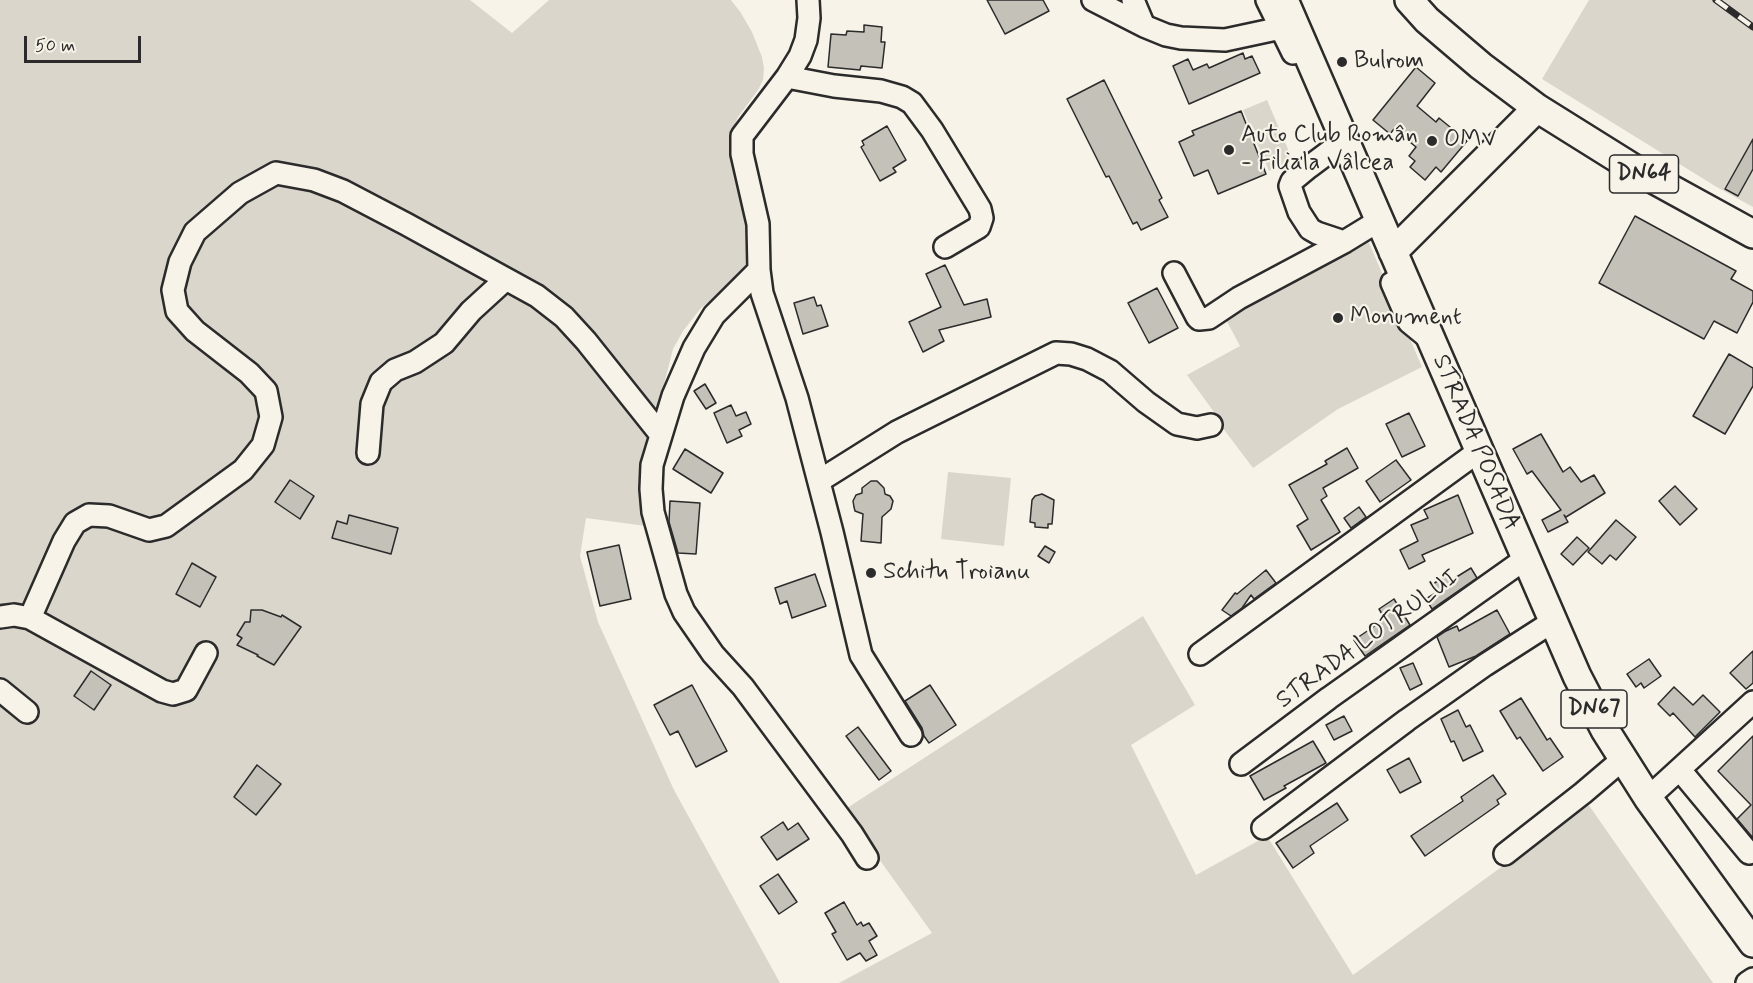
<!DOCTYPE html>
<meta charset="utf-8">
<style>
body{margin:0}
#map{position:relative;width:1753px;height:983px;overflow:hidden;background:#f7f3e8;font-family:Mynerve,sans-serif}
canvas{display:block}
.scale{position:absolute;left:24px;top:36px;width:117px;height:27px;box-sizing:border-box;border:3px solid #2b2b2b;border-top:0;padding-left:8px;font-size:18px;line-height:21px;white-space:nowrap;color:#2b2b2b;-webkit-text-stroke:4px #f7f3e8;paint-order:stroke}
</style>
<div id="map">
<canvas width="1753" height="983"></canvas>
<div class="scale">50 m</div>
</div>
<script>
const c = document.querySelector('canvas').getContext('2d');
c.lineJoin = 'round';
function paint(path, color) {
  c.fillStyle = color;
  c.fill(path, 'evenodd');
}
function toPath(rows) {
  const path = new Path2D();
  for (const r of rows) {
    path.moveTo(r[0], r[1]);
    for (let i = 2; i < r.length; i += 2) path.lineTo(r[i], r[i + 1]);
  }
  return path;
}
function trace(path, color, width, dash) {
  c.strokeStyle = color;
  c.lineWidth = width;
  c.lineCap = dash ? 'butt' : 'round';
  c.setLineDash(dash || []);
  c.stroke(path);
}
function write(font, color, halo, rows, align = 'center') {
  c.font = font + ' Mynerve,sans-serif';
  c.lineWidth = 4.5;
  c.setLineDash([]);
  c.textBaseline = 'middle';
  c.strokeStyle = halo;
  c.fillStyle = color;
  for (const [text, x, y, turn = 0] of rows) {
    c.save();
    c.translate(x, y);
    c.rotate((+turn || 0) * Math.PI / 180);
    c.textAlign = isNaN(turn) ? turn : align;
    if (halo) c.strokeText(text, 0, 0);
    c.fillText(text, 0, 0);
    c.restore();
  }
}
const green = toPath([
 [0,0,470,0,512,33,549,0,731,0,741,13,752,32,762,57,764,68,763,80,758,90,738,117,734,127,736,175,750,254,747,268,738,279,701,308,683,331,673,349,652,431,645,484,646,526,586,518,580,556,598,622,674,790,780,983,0,983],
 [1589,0,1753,0,1753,207,1715,186,1542,79],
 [1267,100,1293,161,1269,171,1243,110],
 [1367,238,1422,367,1338,409,1253,468,1222,427,1214,412,1187,375,1240,346,1224,316],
 [948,472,1011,478,1004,546,941,539],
 [1143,616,1195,705,1131,745,1196,875,1267,836,1353,975,1588,804,1713,983,839,983,932,933,844,810]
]);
const building = toPath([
 [987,0,1043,0,1049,11,1005,34,987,0],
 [864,25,882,27,881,42,885,42,882,68,861,66,860,70,828,67,831,34,846,35,847,31,864,32,864,25],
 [1243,53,1245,59,1252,56,1260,73,1189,104,1173,66,1188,59,1193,70,1207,64,1209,68,1243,53],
 [1416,67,1435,83,1417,106,1436,122,1439,118,1467,141,1441,172,1436,167,1425,180,1410,167,1415,161,1409,156,1416,147,1394,129,1390,134,1373,120,1416,67],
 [1104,80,1162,198,1159,200,1168,217,1141,230,1137,222,1133,224,1109,176,1106,177,1067,99,1104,80],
 [1241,111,1266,174,1218,194,1208,170,1194,176,1179,142,1194,135,1192,131,1241,111],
 [887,126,906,160,893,168,896,172,880,181,861,147,864,145,862,141,887,126],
 [1753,139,1753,169,1738,196,1725,189,1753,139],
 [1635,216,1736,271,1731,279,1753,291,1753,302,1737,333,1714,321,1704,339,1599,283,1635,216],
 [945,265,964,305,987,299,991,317,939,330,944,341,923,352,909,322,941,307,926,274,945,265],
 [1157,288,1178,328,1149,343,1128,303,1157,288],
 [814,297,817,306,821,305,828,326,803,334,794,303,814,297],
 [1729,354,1753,368,1753,386,1725,434,1693,416,1729,354],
 [705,384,716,403,706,409,694,391,705,384],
 [731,405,736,416,746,412,751,424,739,430,742,436,727,443,714,413,731,405],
 [1409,413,1425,446,1402,457,1386,424,1409,413],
 [1541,434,1563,472,1570,467,1581,482,1594,475,1605,493,1566,517,1564,515,1568,522,1548,532,1542,520,1561,510,1532,471,1527,474,1513,449,1541,434],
 [1347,448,1358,468,1323,488,1327,496,1321,500,1340,532,1311,550,1297,526,1308,519,1289,485,1327,464,1325,461,1347,448],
 [685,449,723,473,711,493,673,469,685,449],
 [1396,460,1411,480,1380,502,1366,481,1396,460],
 [290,480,314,496,300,519,275,502,290,480],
 [871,481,877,481,884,488,885,494,890,496,893,501,891,509,882,517,881,543,861,541,863,514,855,511,854,507,853,501,856,495,862,493,862,488,871,481],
 [1675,486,1697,509,1680,525,1659,501,1675,486],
 [1042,494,1054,500,1052,524,1048,524,1048,528,1035,527,1035,523,1030,522,1032,500,1035,496,1042,494],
 [1458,495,1473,533,1422,555,1425,561,1409,569,1400,550,1418,541,1411,525,1428,518,1424,510,1458,495],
 [670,501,700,503,696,554,678,553,669,522,670,501],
 [1359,507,1366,517,1351,528,1344,518,1359,507],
 [349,515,398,528,391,554,332,538,337,521,347,524,349,515],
 [1616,520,1636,537,1616,560,1610,555,1602,564,1588,552,1616,520],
 [1577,537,1589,548,1573,565,1561,554,1577,537],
 [619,545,631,599,600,606,587,552,619,545],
 [1045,546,1055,552,1049,563,1038,556,1045,546],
 [192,563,216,577,200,607,176,594,192,563],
 [1471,568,1477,578,1432,609,1426,599,1437,592,1433,584,1447,575,1450,581,1471,568],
 [1266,570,1276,583,1254,599,1251,595,1242,608,1231,616,1222,610,1235,593,1237,594,1266,570],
 [815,574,826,606,792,618,787,601,780,604,775,588,815,574],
 [1394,599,1410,625,1365,656,1354,640,1385,619,1379,609,1394,599],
 [251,610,262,610,281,617,282,615,301,627,274,665,257,656,258,655,237,645,242,638,237,635,245,622,250,622,251,610],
 [1497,610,1510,634,1476,656,1449,667,1437,637,1446,631,1457,626,1459,631,1497,610],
 [1753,651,1753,683,1746,689,1730,673,1753,651],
 [1649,659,1661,676,1644,688,1641,683,1636,687,1627,674,1649,659],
 [1413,663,1422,684,1410,690,1400,668,1413,663],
 [91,671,111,685,94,710,74,696,91,671],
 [692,685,727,751,696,767,678,731,670,735,654,705,692,685],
 [930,685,956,725,929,743,924,736,922,728,905,701,930,685],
 [1674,687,1693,705,1703,695,1720,712,1695,737,1673,713,1670,716,1658,704,1674,687],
 [1521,698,1547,740,1550,738,1563,757,1543,771,1520,737,1517,739,1500,711,1521,698],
 [1458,710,1466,727,1470,725,1483,751,1463,761,1454,741,1451,742,1441,719,1458,710],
 [1344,716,1352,731,1334,740,1326,725,1344,716],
 [858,727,891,771,879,780,846,736,858,727],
 [1753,736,1753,838,1737,819,1751,805,1718,771,1753,736],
 [1313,741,1326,763,1284,786,1286,788,1264,800,1250,776,1313,741],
 [1409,758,1421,782,1400,793,1387,770,1409,758],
 [257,765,281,784,256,815,234,797,257,765],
 [1493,775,1506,794,1497,800,1499,804,1425,856,1411,836,1463,801,1461,797,1493,775],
 [1337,803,1348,820,1310,846,1314,853,1293,868,1276,843,1337,803],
 [783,822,788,830,798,823,809,839,777,860,761,837,783,822],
 [778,874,797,902,779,914,760,886,778,874],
 [844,902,857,925,861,922,863,926,869,923,877,936,869,941,877,955,866,961,860,953,847,960,832,934,836,932,825,913,844,902]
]);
const minor = toPath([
 [808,0,809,18,806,40,800,56,787,77,742,136,742,154,758,224,759,270,762,293,797,398,832,532,861,655,911,735],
 [1093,0,1144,26,1166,35,1181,38,1225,40,1295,25],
 [1133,0,1144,26],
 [1267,0,1293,53],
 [787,77,834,86,881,91,902,97,912,103,932,130,980,209,982,218,979,227,945,247],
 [1344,242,1317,233,1310,229,1299,212,1290,186,1292,181,1309,167,1345,140],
 [759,270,714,315,694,348,673,396,652,465,651,489,653,512,676,594,684,612,713,654,743,687,852,834,867,858],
 [1174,273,1197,317,1199,319,1209,318,1239,298,1344,242,1380,220],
 [1392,283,1409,322,1431,340],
 [368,453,372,404,381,382,395,370,415,362,444,343,471,311,506,279],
 [819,481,897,432,1056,353,1071,354,1087,359,1110,371,1146,402,1177,424,1197,428,1211,425],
 [0,617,14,615,30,618,162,691,173,694,186,690,206,653],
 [30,618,64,541,75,523,89,515,109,516,149,530,166,526,243,470,263,445,271,417,266,391,249,373,195,331,177,311,173,290,180,262,195,232,240,193,276,173,314,180,343,191,406,224,537,296,564,317,586,341,661,435],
 [1200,654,1479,451],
 [0,690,27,712],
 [1241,764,1329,698,1525,559],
 [1680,770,1749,853],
 [1648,798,1753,702],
 [1263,828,1407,720,1485,665,1552,622],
 [1505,854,1583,793,1623,759],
 [1747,983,1753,979]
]);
const major = toPath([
 [1284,0,1577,676,1605,730,1648,798,1753,943],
 [1409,0,1427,20,1481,66,1537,108,1633,168,1753,234],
 [1393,252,1537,108]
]);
const rail = toPath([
 [1716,0,1753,27]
]);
const markers = [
 [1342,62,6,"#2b2b2b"],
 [1432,141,6,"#2b2b2b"],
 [1229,150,6,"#2b2b2b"],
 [1338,318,6,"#2b2b2b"],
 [871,573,6,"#2b2b2b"]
];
const shields = [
 [1644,174,69],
 [1594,709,66]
];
const shieldNames = [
 ["DN64",1644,174],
 ["DN67",1594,709]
];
const poiNames = [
 ["Bulrom",1354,62],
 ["Auto Club Român",1241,136],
 ["- Filiala Vâlcea",1241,164],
 ["OMV",1444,141],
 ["Monument",1350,318],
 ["Schitu Troianu",883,573]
];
const streetNames = [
 ["STRADA POSADA",1475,443,67],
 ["STRADA LOTRULUI",1368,640,-36]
];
paint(green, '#dad6cc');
paint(building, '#c4c1b9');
trace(building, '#2b2b2b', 1.5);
trace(minor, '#2b2b2b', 26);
trace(major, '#2b2b2b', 32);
trace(minor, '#f7f3e8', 21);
trace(major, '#f7f3e8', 27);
trace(rail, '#2b2b2b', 7);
trace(rail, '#f7f3e8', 4.5, [14]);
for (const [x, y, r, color] of markers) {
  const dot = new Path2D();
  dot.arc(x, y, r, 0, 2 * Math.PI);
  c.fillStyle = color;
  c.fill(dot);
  trace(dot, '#f7f3e8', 2);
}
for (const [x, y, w] of shields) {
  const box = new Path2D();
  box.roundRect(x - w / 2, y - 19, w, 38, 4.5);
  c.fillStyle = '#f7f3e8';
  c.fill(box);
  trace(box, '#2b2b2b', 1.5);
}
write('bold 22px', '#2b2b2b', null, shieldNames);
write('24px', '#2b2b2b', '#f7f3e8', poiNames, 'left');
write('24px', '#2b2b2b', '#f7f3e8', streetNames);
</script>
